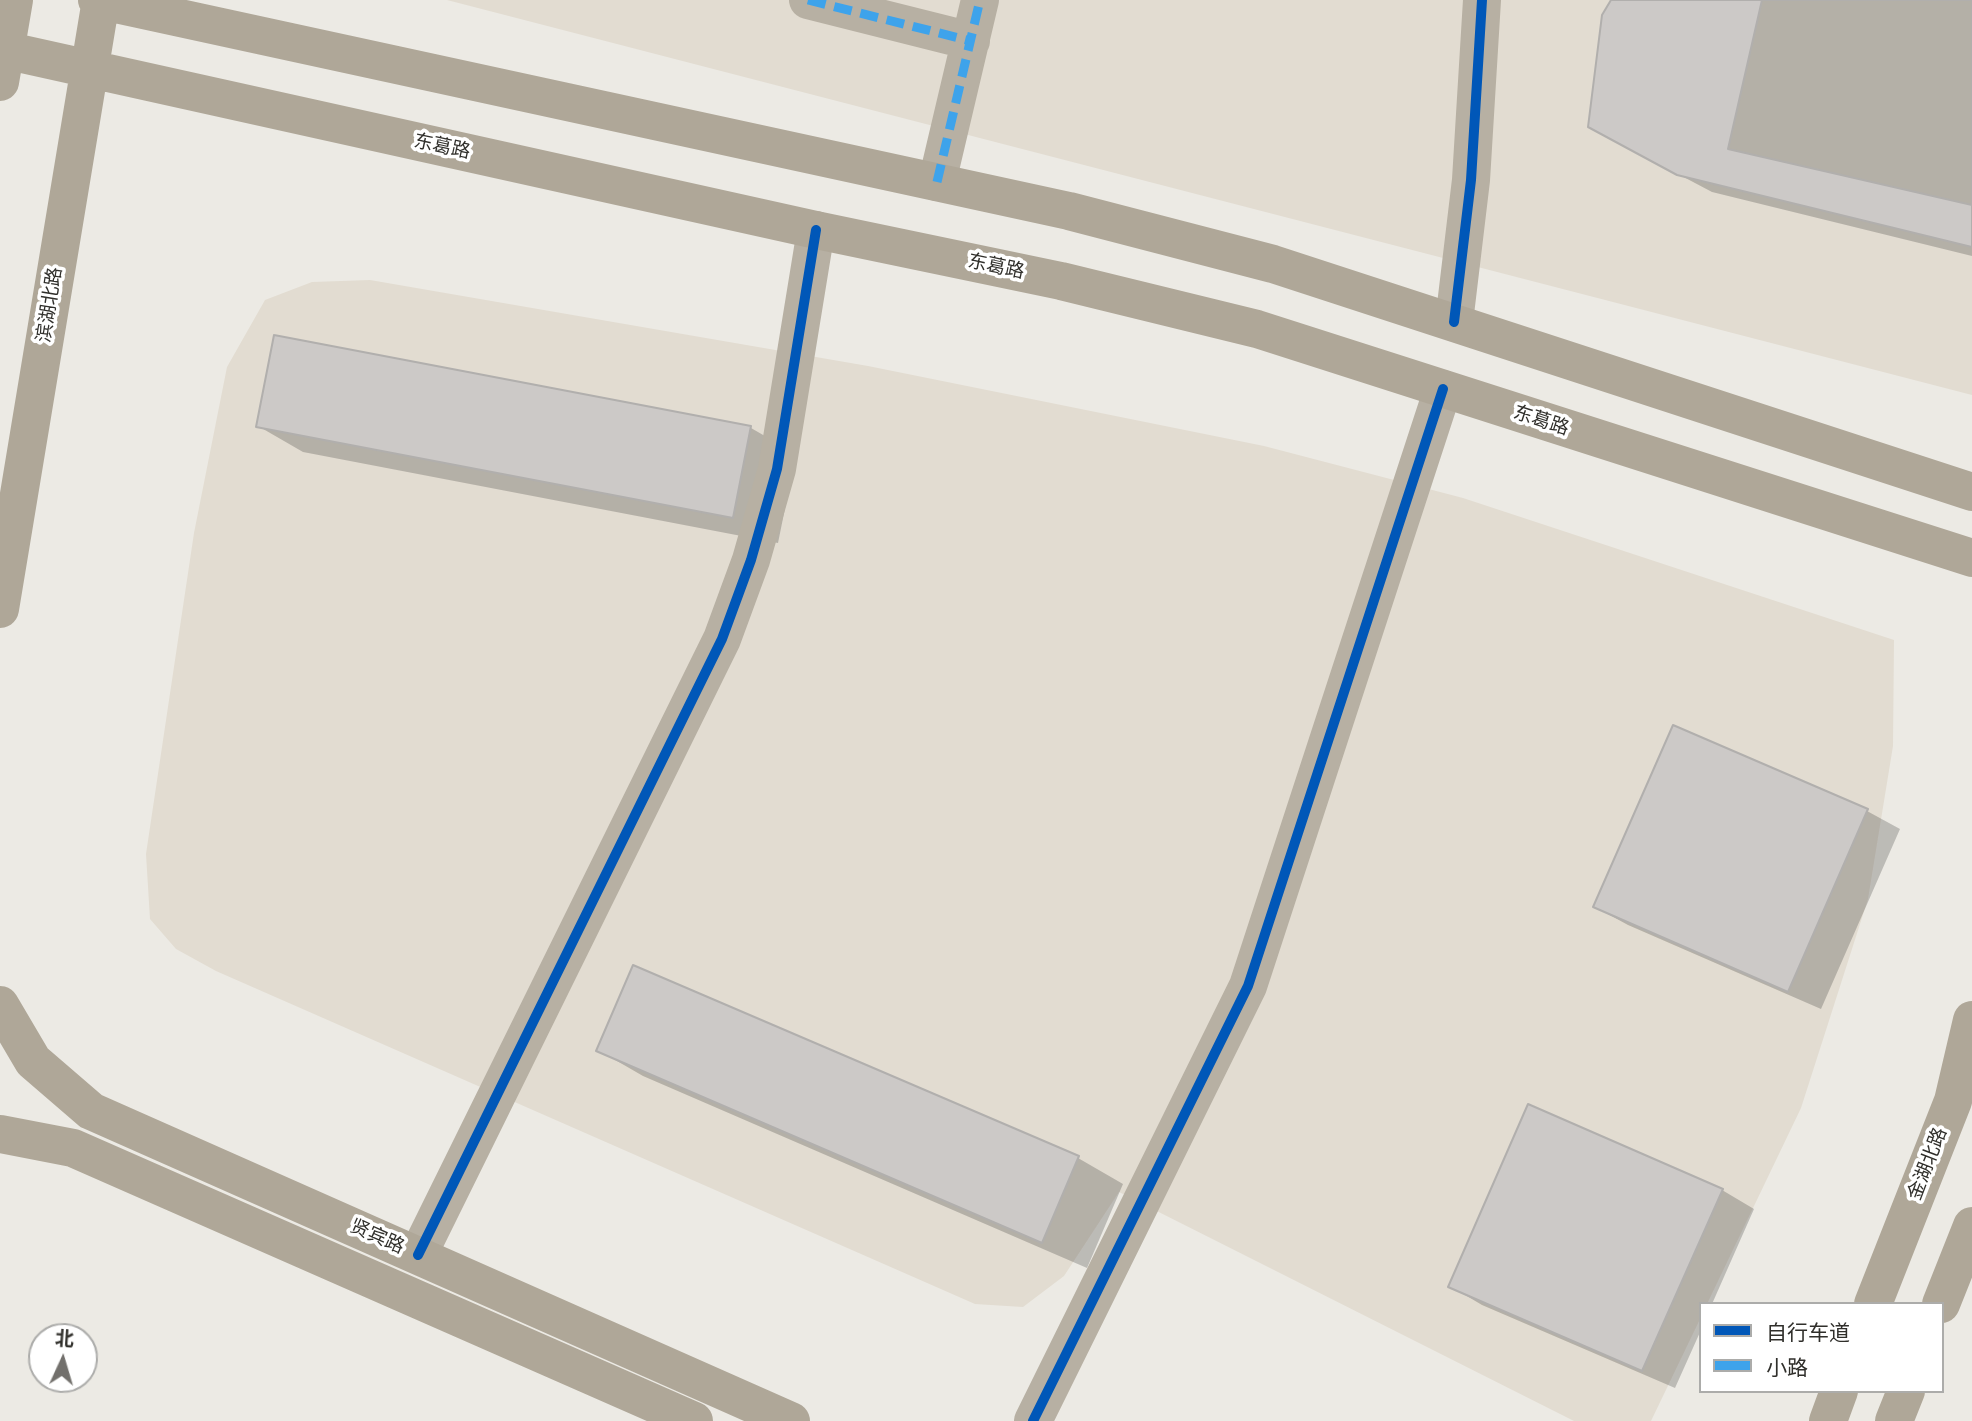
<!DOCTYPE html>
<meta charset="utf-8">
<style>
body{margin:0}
#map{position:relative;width:1972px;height:1421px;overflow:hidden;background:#eceae4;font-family:Helvetica,"Noto Sans SC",sans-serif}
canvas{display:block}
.legend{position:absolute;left:1699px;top:1302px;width:245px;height:91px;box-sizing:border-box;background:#fff;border:2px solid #acacaa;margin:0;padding:9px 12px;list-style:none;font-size:21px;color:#302f2b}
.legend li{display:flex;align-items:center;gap:14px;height:35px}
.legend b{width:35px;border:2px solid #acacaa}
.north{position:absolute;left:28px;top:1323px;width:70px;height:70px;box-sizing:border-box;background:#fff;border:2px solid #acacaa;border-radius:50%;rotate:4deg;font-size:19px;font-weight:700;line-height:28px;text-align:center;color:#302f2b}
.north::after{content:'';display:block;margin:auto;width:24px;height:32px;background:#72706c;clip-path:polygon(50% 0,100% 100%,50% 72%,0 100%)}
</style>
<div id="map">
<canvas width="1972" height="1421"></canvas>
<ul class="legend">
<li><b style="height:9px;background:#0057b8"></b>自行车道</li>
<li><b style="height:9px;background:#3ea3eb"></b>小路</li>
</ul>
<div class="north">北</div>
</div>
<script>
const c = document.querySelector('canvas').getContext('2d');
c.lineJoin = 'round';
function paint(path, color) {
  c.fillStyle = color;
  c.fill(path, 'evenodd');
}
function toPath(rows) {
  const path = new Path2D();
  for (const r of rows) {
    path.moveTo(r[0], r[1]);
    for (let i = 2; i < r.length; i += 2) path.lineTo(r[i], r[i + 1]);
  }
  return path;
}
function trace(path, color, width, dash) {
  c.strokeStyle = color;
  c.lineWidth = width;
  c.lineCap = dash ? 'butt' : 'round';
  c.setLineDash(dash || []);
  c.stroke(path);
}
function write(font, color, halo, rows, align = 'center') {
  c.font = font + ' Helvetica,"Noto Sans SC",sans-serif';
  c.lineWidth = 7;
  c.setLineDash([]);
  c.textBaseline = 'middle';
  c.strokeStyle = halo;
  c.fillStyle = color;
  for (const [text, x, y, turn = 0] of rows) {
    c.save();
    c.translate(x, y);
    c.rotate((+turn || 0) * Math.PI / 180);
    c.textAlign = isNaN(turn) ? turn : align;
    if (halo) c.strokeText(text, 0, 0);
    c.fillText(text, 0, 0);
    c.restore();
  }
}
const built = toPath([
 [447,0,1972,0,1972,395],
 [370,280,868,366,1264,446,1463,498,1894,640,1893,746,1868,899,1801,1108,1707,1304,1701,1304,1701,1317,1651,1421,1574,1421,1119,1192,1064,1276,1023,1307,975,1304,216,971,176,949,150,919,146,854,194,533,227,367,265,300,312,282]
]);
const shadow = toPath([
 [1613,0,1972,0,1972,256,1712,192,1623,145],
 [258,426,751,428,796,454,778,543,303,452],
 [1674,727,1867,811,1900,829,1821,1009,1628,925,1595,907],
 [634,967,1078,1158,1123,1184,1087,1268,643,1076,598,1050],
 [1722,1190,1754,1209,1712,1304,1701,1304,1701,1330,1675,1388,1482,1305,1450,1286]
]);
const building = toPath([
 [1611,0,1972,0,1972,247,1677,175,1588,127,1602,15,1611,0],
 [1762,0,1972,0,1972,205,1728,149,1762,0],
 [274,335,751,426,733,518,256,427,274,335],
 [1673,725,1868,809,1788,992,1593,907,1673,725],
 [633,965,1079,1156,1042,1243,596,1051,633,965],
 [1528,1104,1723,1189,1642,1371,1448,1287,1528,1104]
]);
const minor = toPath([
 [808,0,971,41],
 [937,182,980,0],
 [1454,322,1471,180,1482,0],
 [418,1255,722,639,751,560,777,469,816,230],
 [1033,1421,1248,986,1443,389]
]);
const major = toPath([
 [97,0,1069,211,1273,264,1972,492],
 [0,49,816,230,1061,281,1257,329,1972,558],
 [0,82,14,0],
 [0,609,101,0],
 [0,1005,33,1061,91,1111,791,1421],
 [0,1134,73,1148,694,1421],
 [1873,1304,1953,1101,1972,1020],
 [1941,1304,1972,1226],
 [1828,1421,1839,1391],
 [1894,1421,1906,1391]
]);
const quiet = toPath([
 [808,0,971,41],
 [937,182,980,0]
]);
const cycleway = toPath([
 [1454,322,1471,180,1482,0],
 [418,1255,722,639,751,560,777,469,816,230],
 [1033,1421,1248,986,1443,389]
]);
const streetNames = [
 ["东葛路",442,147,12],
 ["东葛路",996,267,12],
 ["滨湖北路",50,305,-81],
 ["东葛路",1541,421,18],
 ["金湖北路",1928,1164,-69],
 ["贤宾路",377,1237,24]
];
paint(built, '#e2dcd1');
paint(shadow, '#0003');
paint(building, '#ccc9c7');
trace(building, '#b1afad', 2);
trace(minor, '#b7b0a3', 38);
trace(major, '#afa798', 38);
trace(quiet, '#3ea3eb', 9, [18, 9]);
trace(cycleway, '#0057b8', 10);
write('19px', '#302f2b', '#fff', streetNames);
</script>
